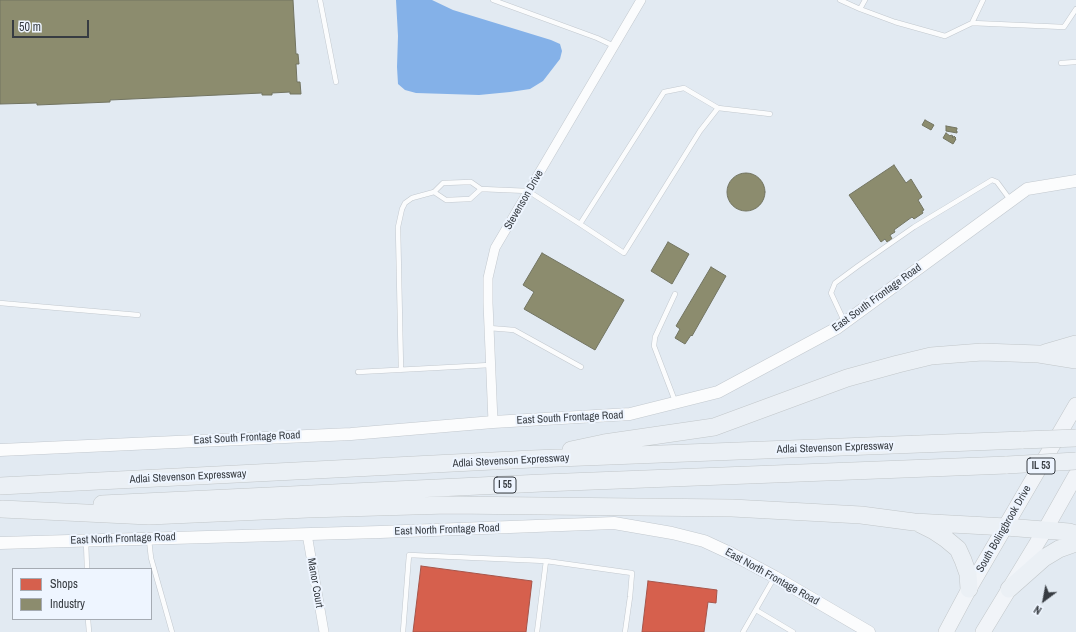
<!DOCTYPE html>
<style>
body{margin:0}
#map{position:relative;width:1076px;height:632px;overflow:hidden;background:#e2eaf2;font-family:"Archivo Narrow",sans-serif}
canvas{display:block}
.legend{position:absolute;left:12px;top:568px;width:140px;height:52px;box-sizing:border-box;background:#eef5ff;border:1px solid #a5abb3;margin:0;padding:5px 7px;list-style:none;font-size:12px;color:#373c42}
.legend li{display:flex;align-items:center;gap:8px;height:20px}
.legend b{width:20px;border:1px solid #a5abb3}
.north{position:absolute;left:1024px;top:580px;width:40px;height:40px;-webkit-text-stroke:3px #eef5ff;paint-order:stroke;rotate:212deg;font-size:11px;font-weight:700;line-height:16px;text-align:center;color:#373c42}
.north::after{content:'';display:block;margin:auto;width:14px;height:18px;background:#373c42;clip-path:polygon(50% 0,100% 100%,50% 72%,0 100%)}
.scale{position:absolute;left:12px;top:20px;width:77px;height:18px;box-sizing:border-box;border:2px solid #373c42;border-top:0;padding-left:5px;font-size:12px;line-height:14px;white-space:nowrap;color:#373c42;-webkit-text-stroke:3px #eef5ff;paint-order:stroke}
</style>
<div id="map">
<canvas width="1076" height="632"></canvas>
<ul class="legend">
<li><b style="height:11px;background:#d6604d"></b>Shops</li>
<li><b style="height:11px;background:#8c8c6e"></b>Industry</li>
</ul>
<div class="north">N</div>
<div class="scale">50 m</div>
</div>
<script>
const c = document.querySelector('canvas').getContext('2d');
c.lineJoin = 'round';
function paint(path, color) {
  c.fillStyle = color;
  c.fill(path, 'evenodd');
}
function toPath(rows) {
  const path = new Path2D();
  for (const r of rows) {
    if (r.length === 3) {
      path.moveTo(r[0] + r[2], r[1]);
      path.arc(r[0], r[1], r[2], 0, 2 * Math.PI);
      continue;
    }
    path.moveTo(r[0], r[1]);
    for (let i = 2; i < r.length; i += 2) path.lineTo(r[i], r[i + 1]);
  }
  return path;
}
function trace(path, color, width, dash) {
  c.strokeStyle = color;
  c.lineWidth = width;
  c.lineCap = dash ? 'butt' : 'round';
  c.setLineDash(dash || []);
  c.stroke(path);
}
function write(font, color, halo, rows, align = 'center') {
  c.font = font + ' "Archivo Narrow",sans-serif';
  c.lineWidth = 4;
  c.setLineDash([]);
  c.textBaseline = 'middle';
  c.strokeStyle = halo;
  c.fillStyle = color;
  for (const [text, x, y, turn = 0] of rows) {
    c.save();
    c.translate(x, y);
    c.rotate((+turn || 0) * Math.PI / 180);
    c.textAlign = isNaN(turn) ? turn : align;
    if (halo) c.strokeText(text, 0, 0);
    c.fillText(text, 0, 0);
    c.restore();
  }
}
const water = toPath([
 [396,0,432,0,453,10,551,40,560,44,562,51,560,59,543,81,530,89,510,92,479,95,416,93,405,90,398,84,397,67,398,36]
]);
const shops = toPath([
 [421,566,532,581,526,632,413,632,421,566],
 [648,581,717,590,716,603,708,602,704,632,642,632,648,581]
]);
const industry = toPath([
 [0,0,293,0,296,54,298,54,299,64,296,64,297,82,300,82,301,94,290,94,290,92,272,93,272,95,262,95,262,93,110,100,110,102,37,105,37,103,0,104,0,0],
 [925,120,934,125,931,130,922,125,925,120],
 [946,126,957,128,957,129,956,131,957,131,957,133,946,131,946,126],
 [946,133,950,136,951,135,953,136,952,137,953,138,954,136,956,138,955,139,956,139,953,144,943,138,946,133],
 [894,165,906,183,911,179,922,197,918,200,924,210,922,211,923,213,914,219,912,217,894,230,895,232,890,235,892,239,887,242,885,239,881,242,849,195,894,165],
 [746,192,19],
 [668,242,689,254,672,284,651,271,668,242],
 [542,253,624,300,595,350,524,309,534,292,523,285,542,253],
 [711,267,726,276,692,336,691,335,685,344,675,338,680,329,676,326,711,267]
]);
const service = toPath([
 [320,0,336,82],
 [493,0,597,38,614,46],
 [840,0,860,9,895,22,945,36,972,23,983,0],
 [860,9,865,0],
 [972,23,1064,27,1076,9],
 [1061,63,1076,62],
 [434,192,446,200,470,199,481,189],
 [580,224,624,253,700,131,718,108],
 [0,303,138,315],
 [844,321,831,293,835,283,858,266,914,227,992,180,997,182,1011,201],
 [489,328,514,330,581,367],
 [401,370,398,227,402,209,405,203,412,198,434,192,443,183,471,182,481,189,528,191,580,224,664,92,684,88,718,108,770,114],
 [358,372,490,365],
 [675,401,654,346,655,337,675,294],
 [149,540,151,558,172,632],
 [86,541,87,569],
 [756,610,793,632],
 [88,619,89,632],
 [403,632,409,555,546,561],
 [537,632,546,561,632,573,630,597,625,632],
 [743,632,774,578]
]);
const minor = toPath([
 [493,422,488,303,488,278,495,248,641,0],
 [307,534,324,632]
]);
const tertiary = toPath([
 [0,450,351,434,493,422,630,414,718,392,837,328,1027,189,1076,181],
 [0,543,380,532,614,523,672,533,704,541,732,554,775,577,869,632]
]);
const primary = toPath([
 [946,632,969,589,1076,405],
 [983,632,1045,530,1076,475]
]);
const motorway = toPath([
 [1045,353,1076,344],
 [571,450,604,443,714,427,847,378,898,364,931,356,982,352,1039,354,1076,360],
 [0,486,532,459,1023,440],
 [102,504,542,483,1007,465],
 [2,509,149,516,308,509,448,505,732,508,861,515,914,522,1006,527,1069,532,1076,534],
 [920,524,934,531,946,539,958,549,963,560,968,574,969,589],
 [1009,589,1044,558,1059,549,1076,543]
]);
const motorwayBridge = toPath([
 [1023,440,1076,438],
 [1007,465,1076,461]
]);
const shields = [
 [1041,466,28],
 [505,485,22]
];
const shieldNames = [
 ["IL 53",1041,466],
 ["I 55",505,485]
];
const streetNames = [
 ["Stevenson Drive",524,200,-60],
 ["East South Frontage Road",877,298,-36],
 ["East South Frontage Road",570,418,-3],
 ["East South Frontage Road",247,438,-3],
 ["Adlai Stevenson Expressway",835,448,-2],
 ["Adlai Stevenson Expressway",511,461,-3],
 ["Adlai Stevenson Expressway",188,477,-3],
 ["South Bolingbrook Drive",1004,529,-60],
 ["East North Frontage Road",447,530,-2],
 ["East North Frontage Road",123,539,-2],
 ["East North Frontage Road",772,577,29],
 ["Manor Court",315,583,80]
];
paint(water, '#84b1e8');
paint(shops, '#d6604d');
trace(shops, '#a6554a', 1);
paint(industry, '#8c8c6e');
trace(industry, '#727461', 1);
trace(service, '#c2c8ce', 5.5);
trace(minor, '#c2c8ce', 10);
trace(tertiary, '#c2c8ce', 13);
trace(primary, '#c1c6c9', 16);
trace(motorway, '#c1c6c9', 18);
trace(service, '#fbfcfd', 4.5);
trace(minor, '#fbfcfd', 9);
trace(tertiary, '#fbfcfd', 12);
trace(primary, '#f1f4f8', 15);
trace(motorway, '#ebf0f5', 17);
trace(motorwayBridge, '#c1c6c9', 18, []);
trace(motorwayBridge, '#ebf0f5', 17);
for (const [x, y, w] of shields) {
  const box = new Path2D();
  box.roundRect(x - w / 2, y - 8, w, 16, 3);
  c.fillStyle = '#eef5ff';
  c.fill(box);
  trace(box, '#373c42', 1);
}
write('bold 10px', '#373c42', null, shieldNames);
write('11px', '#373c42', '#eef5ff', streetNames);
</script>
